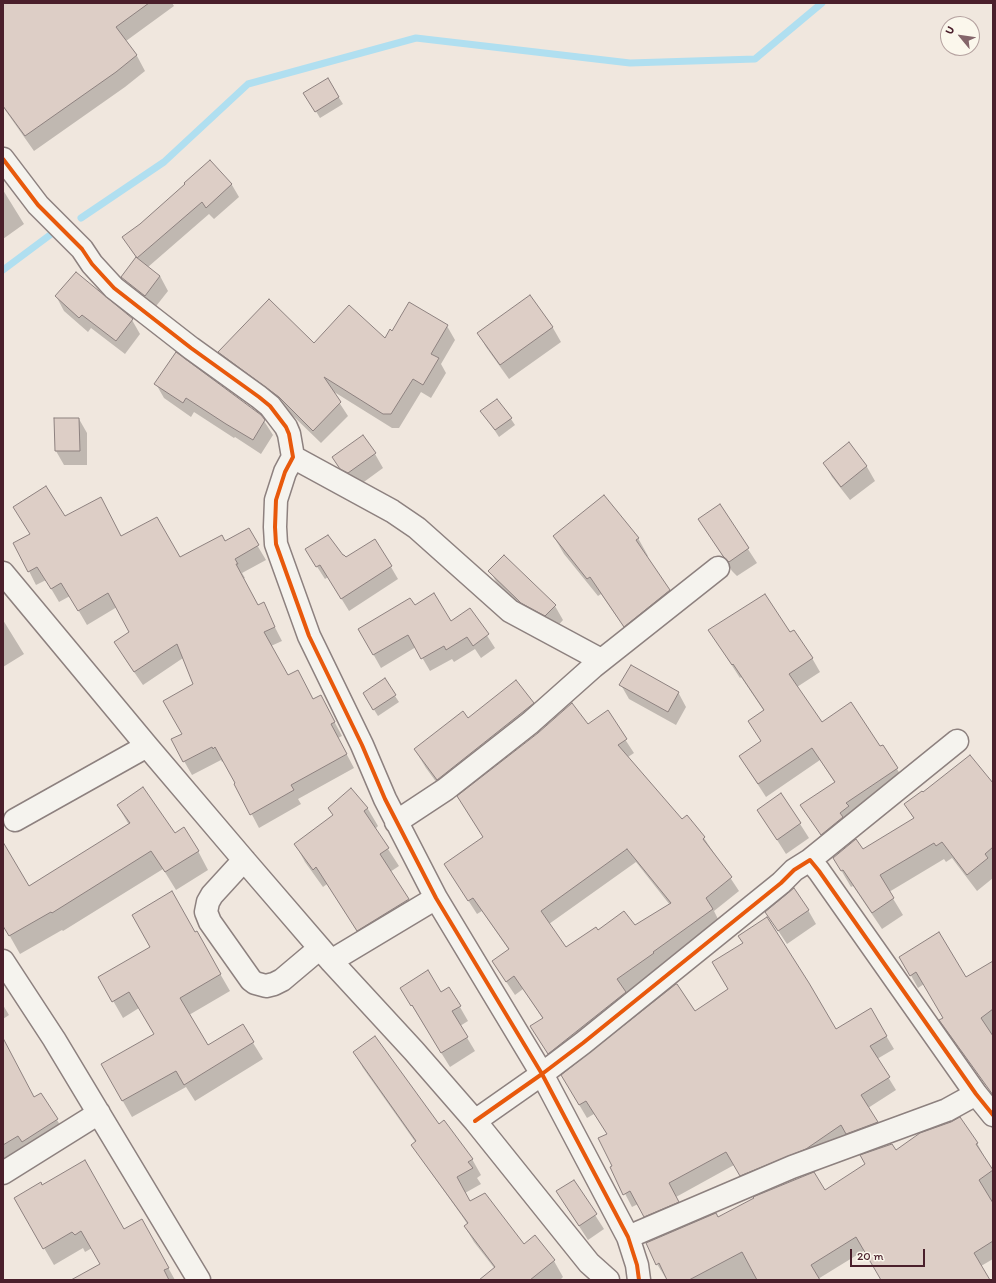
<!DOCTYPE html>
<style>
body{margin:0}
#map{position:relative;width:996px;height:1283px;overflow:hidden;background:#f0e7de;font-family:Itim,sans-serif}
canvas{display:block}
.frame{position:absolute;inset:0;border:4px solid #4a1f2b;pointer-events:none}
.north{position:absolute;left:940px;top:16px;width:40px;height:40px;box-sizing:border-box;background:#fbf7ec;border:1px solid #b4a19f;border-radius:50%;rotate:299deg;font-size:11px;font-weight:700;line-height:16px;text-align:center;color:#4a1f2b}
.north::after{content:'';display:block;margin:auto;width:14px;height:18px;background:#84656a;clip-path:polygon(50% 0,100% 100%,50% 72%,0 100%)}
.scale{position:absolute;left:850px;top:1249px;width:75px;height:18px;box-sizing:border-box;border:2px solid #4a1f2b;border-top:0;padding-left:5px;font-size:12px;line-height:14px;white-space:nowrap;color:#4a1f2b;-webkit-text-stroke:3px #fbf7ec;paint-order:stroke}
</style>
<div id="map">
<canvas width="996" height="1283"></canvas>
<div class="frame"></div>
<div class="north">U</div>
<div class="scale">20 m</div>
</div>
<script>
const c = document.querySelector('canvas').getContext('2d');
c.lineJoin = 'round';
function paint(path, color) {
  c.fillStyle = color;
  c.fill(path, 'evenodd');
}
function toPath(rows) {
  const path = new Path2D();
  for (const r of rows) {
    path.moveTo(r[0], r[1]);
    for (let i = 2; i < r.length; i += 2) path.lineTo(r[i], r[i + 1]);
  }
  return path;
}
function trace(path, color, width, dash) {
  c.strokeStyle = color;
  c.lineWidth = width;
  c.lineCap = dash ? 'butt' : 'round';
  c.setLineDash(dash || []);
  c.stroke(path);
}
const shadow = toPath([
 [3,3,172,3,174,6,126,41,137,56,145,71,125,87,34,151,3,107],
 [327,79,343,104,320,118,305,93],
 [210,161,232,185,239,197,214,219,209,214,148,267,160,276,168,291,153,310,130,291,122,277,137,258,124,237,141,225],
 [3,190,24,224,3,239],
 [56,296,132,320,140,334,125,354,91,328,88,332,64,311],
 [530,296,553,328,561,342,509,379,486,347,478,333],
 [447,326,455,340,441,364,446,373,431,398,421,392,399,428,392,428,331,390,348,416,321,443,288,411,227,365,219,352,385,339,392,332],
 [156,384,264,421,273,435,261,454,235,437,234,438,194,412,191,417,164,398],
 [482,411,511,419,515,425,499,437],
 [55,419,79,419,87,433,87,465,64,465,56,451],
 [849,444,867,467,875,481,850,500,832,477,824,463],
 [375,454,383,468,357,487,342,471,334,457],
 [720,506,757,563,737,576,732,571,699,519],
 [64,517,180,558,225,543,248,530,266,560,242,573,245,578,243,579,258,606,263,604,282,641,271,646,288,676,313,700,328,710,342,736,338,738,354,768,298,799,301,804,259,828,224,761,222,762,221,760,192,775,172,740,183,734,194,685,183,658,143,685,123,656,131,632,117,607,87,625,70,596,59,602,46,580,36,585,29,571],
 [554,537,638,538,648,556,647,557,679,608,635,643,601,594,598,596,564,554],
 [345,559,391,567,398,579,349,611,328,577,325,579,314,562],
 [490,571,555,606,563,620,554,630,530,617,498,585],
 [414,606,451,623,470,609,495,648,481,658,475,649,454,662,452,659,430,671,416,647,381,668,359,629],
 [3,620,24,654,3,667],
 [709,630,790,633,812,658,820,672,797,687,821,723,880,748,897,769,905,782,829,848,802,805,835,783,820,760,766,797,740,757,762,742,749,721,764,711,741,677,740,678],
 [621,685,678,692,686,707,676,725,629,699],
 [395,696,399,702,378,716,368,700],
 [533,703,544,722,448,798,426,768,415,750],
 [607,712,634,753,628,757,682,820,686,816,704,838,739,891,714,911,720,923,660,966,661,967,626,993,633,1006,557,1067,539,1040,543,1019,523,989,515,995,493,962,509,950,482,911,477,914,453,877,484,838,458,797,588,726],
 [636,862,670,905,634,927,566,948,549,924],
 [993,785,993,878,977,891,952,858,946,862,944,859,889,892,903,915,882,929,853,886,851,887,834,858,863,850,914,819,906,805,923,793],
 [351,789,368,809,378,826,375,829,399,866,390,872,419,918,368,948,327,884,323,887,305,862,295,844,333,816],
 [781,794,809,838,786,854,758,810],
 [118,806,174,834,198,851,208,870,176,890,163,869,63,931,62,930,20,954,3,924,3,844,28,887,129,825],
 [808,910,816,924,787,944,775,926],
 [196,932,230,991,189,1015,208,1046,242,1025,263,1059,195,1101,186,1087,132,1117,102,1065,155,1034,139,1008,123,1018,100,978],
 [993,965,993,1095,948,1033,941,1021,944,1018,924,984,918,988,908,970,966,979],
 [401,988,441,993,449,988,468,1021,460,1026,475,1051,450,1067],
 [3,1005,9,1015,3,1019],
 [870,1009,894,1049,877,1059,896,1090,868,1108,885,1135,748,1188,734,1165,676,1197,685,1215,652,1229,638,1204,632,1207,611,1167,613,1166,608,1135,594,1114,587,1118,562,1076,695,1013,836,1031],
 [3,1050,34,1098,41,1094,65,1133,3,1164],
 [354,1052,439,1125,472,1159,481,1175,477,1178,481,1184,465,1193,470,1202,524,1245,535,1237,554,1261,563,1277,560,1280,497,1280,495,1269,474,1242,465,1227,468,1225,462,1216,422,1160,413,1145,416,1143,363,1068],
 [977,1143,984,1156,983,1157,993,1172,993,1259,981,1266,989,1280,882,1280,865,1250,818,1279,819,1280,668,1280,667,1277,665,1277,657,1264,718,1218,825,1192,895,1152],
 [573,1181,604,1229,588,1240,557,1192],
 [42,1186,123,1230,151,1237,175,1280,85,1280,101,1265,92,1248,85,1252,83,1248,54,1265,15,1198]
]);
const stream = toPath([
 [81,218,164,162,248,84,416,38,630,63,755,59,822,3],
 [3,270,54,232]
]);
const building = toPath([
 [3,3,149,3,116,27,137,55,116,72,25,136,3,106,3,3],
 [328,78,339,97,315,112,303,93,328,78],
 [210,160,232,184,206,208,202,202,137,258,122,237,140,224,185,184,184,183,210,160],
 [136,257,160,276,145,296,121,277,136,257],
 [76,272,133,319,116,341,82,315,79,318,55,296,76,272],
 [530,295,553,327,500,365,477,333,530,295],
 [269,299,314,343,349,305,385,338,390,329,392,331,409,302,448,325,431,354,439,358,423,385,413,379,391,414,383,414,324,377,341,402,313,431,279,397,218,352,269,299],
 [176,352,261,415,265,420,253,440,226,424,186,398,183,403,154,384,176,352],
 [497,399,512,418,495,430,480,411,497,399],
 [54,418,79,418,80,451,55,451,54,418],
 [363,435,376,453,348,473,340,469,332,457,363,435],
 [849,442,867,466,841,487,823,463,849,442],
 [46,486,65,516,101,497,121,536,157,517,180,557,222,535,225,541,249,528,259,545,235,559,238,564,236,564,258,605,264,602,275,627,264,632,288,675,298,670,313,699,321,695,335,722,331,724,347,754,291,785,294,790,250,815,234,784,235,783,215,747,213,749,212,747,183,762,171,739,182,734,163,701,193,684,177,644,134,672,114,642,129,632,108,593,78,611,61,583,51,589,37,567,28,572,13,543,30,534,13,507,46,486],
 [604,495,639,538,636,540,670,590,624,627,590,577,587,579,553,536,604,495],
 [720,504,749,548,729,562,723,556,698,519,720,504],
 [328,535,343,555,344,555,346,557,375,539,392,566,341,599,320,565,316,567,305,549,328,535],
 [504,555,556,605,545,616,521,603,488,571,504,555],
 [434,593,451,621,470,608,489,634,473,646,467,637,446,650,444,646,421,659,408,635,373,655,358,629,410,598,415,605,434,593],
 [765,594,790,632,794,630,813,658,789,674,822,722,851,702,880,746,883,745,898,768,846,803,849,806,840,813,843,817,821,835,800,805,835,782,812,748,758,784,739,756,761,741,748,721,764,710,733,664,732,665,708,630,765,594],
 [631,665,679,692,668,712,619,685,631,665],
 [385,678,396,695,373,710,363,693,385,678],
 [516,680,534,703,437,780,414,749,463,711,468,718,516,680],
 [572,703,588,724,608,710,627,739,618,745,682,819,687,815,705,837,703,839,732,877,706,898,713,909,653,952,654,953,617,979,626,992,548,1054,530,1026,543,1018,514,976,506,982,492,961,509,949,473,898,468,901,444,864,483,837,457,796,538,733,572,703],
 [627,849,671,903,635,925,624,911,598,930,596,927,566,947,541,911,627,849],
 [970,755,993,783,993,847,985,854,988,858,967,875,942,842,936,846,934,843,880,875,894,898,872,913,843,870,841,871,833,858,856,839,863,849,914,818,904,804,922,791,923,792,970,755],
 [143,787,175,833,184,827,199,851,165,872,151,851,52,913,51,912,9,936,3,926,3,842,29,886,130,823,117,805,143,787],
 [351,788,368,808,364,811,389,848,380,854,409,899,357,931,316,867,313,870,294,844,333,815,328,808,351,788],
 [781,793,801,823,777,840,757,810,781,793],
 [794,888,809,910,778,931,765,912,794,888],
 [172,891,195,932,197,931,221,974,180,998,208,1045,243,1024,254,1042,184,1085,176,1071,122,1101,101,1064,154,1034,129,992,112,1002,98,977,150,947,132,915,172,891],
 [767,917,809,983,836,1029,871,1008,887,1036,870,1046,890,1077,861,1095,878,1122,846,1134,841,1125,806,1149,740,1176,726,1152,669,1183,679,1202,644,1217,630,1191,623,1195,610,1167,612,1166,598,1138,607,1134,586,1101,579,1105,561,1075,676,984,677,984,695,1011,728,989,712,962,743,943,738,936,767,917],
 [939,932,966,977,993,961,993,1009,981,1018,993,1036,993,1095,939,1020,943,1018,916,972,910,976,899,957,939,932],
 [428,970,441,992,449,987,461,1006,452,1011,468,1037,441,1053,412,1005,411,1006,400,988,428,970],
 [375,1036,439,1124,444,1120,473,1159,468,1162,473,1168,457,1177,470,1201,485,1193,524,1244,535,1235,555,1260,530,1280,479,1280,495,1267,464,1226,468,1223,411,1145,416,1141,353,1052,375,1036],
 [3,1038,34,1097,41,1093,58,1119,22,1142,18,1136,3,1145,3,1038],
 [960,1117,978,1143,976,1144,993,1170,979,1180,993,1203,993,1241,974,1253,990,1280,881,1280,856,1237,811,1265,820,1280,757,1280,742,1252,689,1280,667,1280,659,1263,656,1265,646,1243,716,1213,718,1217,754,1198,753,1197,814,1172,825,1190,865,1164,860,1155,892,1144,896,1150,920,1133,951,1122,960,1117],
 [85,1160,124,1229,142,1219,169,1268,164,1270,169,1280,71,1280,100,1264,81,1231,75,1235,72,1232,43,1249,14,1198,41,1182,42,1185,85,1160],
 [574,1180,597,1214,579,1226,556,1191,574,1180]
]);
const street = toPath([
 [3,159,38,205,82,249,92,264,114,288,191,348,259,397,270,406,286,427,289,434,293,457,285,472,276,500,275,527,276,544,309,636,362,745,385,799,436,898,542,1074,628,1237,637,1265,639,1280],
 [293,457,392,511,417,528,510,611,601,660],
 [3,573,147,746,244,860,331,961,414,1051,475,1121,589,1263,608,1280],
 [15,820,147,746],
 [396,822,446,789,530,723,593,667,718,568],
 [244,860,212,895,208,902,206,912,210,922,251,980,255,983,266,986,274,984,282,980,320,948],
 [810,860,957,741],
 [3,961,54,1039,199,1280],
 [331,961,436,898],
 [475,1121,542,1074,583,1043,781,883,794,870,810,860,819,871,976,1094,993,1115],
 [3,1173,99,1113],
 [628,1237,792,1167,947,1110,976,1094]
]);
const cycleway = toPath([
 [3,159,38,205,82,249,92,264,114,288,191,348,259,397,270,406,286,427,289,434,293,457,285,472,276,500,275,527,276,544,309,636,362,745,385,799,436,898,542,1074,628,1237,637,1265,639,1280],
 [475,1121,542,1074,583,1043,781,883,794,870,810,860,819,871,976,1094,993,1115]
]);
paint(shadow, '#0003');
trace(stream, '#b0dff0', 7);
paint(building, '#ddcec6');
trace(building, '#8d817f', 1);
trace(street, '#8d817f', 25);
trace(street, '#f5f3ee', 22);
trace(cycleway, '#e8590c', 4);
</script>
